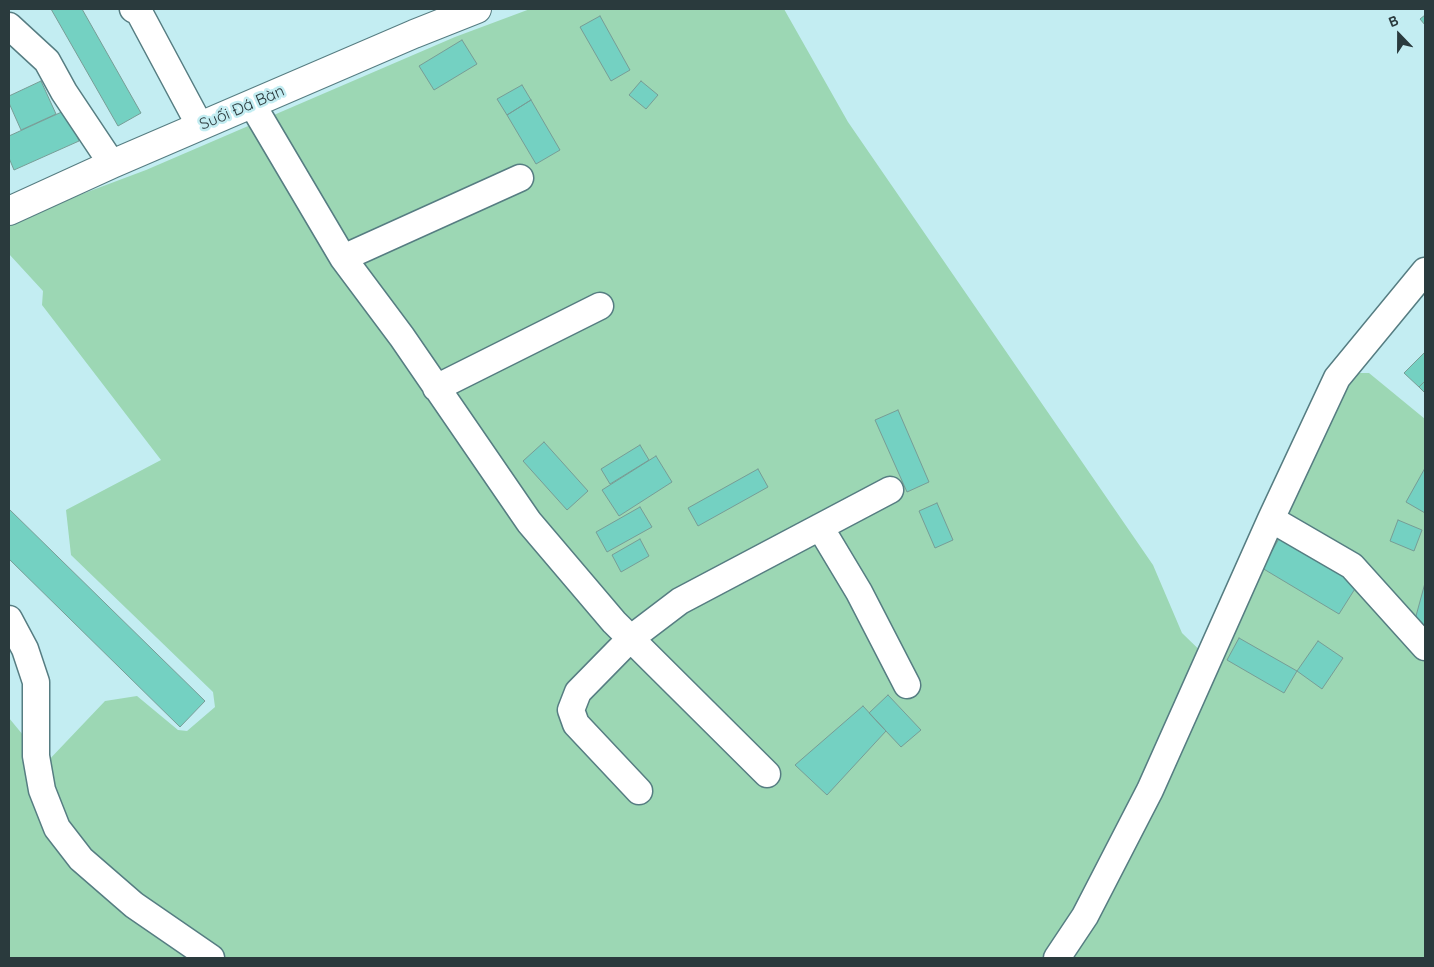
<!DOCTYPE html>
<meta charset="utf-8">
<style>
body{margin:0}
#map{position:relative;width:1434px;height:967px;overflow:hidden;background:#c3edf2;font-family:Quicksand,sans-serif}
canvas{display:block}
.frame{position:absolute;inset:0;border:10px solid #2a3a3d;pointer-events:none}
.north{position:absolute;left:1374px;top:10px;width:50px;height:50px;-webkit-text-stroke:4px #c3edf2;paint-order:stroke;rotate:338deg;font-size:14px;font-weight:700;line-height:20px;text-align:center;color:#2a3a3d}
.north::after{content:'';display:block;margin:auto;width:18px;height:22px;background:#2a3a3d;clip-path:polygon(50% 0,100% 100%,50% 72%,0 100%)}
</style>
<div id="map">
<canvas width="1434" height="967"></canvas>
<div class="frame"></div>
<div class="north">B</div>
</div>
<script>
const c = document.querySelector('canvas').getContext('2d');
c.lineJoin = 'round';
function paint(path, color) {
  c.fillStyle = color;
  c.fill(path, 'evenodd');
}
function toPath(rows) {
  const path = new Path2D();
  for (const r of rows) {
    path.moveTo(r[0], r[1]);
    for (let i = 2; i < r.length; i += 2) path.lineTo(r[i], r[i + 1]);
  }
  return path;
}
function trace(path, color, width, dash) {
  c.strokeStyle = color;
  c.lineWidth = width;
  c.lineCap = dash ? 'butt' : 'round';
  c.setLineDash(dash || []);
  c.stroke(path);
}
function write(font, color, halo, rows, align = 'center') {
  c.font = font + ' Quicksand,sans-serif';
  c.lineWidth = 5;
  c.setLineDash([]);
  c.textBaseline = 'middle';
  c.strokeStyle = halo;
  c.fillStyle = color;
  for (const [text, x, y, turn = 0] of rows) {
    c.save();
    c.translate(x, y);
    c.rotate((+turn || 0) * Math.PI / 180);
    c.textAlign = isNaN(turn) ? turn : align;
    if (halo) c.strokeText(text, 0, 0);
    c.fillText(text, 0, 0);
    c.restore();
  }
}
const green = toPath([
 [530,9,784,9,848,122,1153,565,1182,633,1216,666,1352,373,1369,373,1425,419,1425,958,9,958,9,718,46,763,105,701,137,696,178,730,187,731,215,707,213,692,71,555,66,510,161,460,42,305,43,291,9,254,9,225,10,221,146,170,455,37]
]);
const building = toPath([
 [51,9,82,9,141,113,118,126,51,9],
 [1425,15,1425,25,1420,19,1425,15],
 [600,16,630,70,611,81,580,27,600,16],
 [462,40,477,64,434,90,419,66,462,40],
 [41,81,56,114,21,130,9,103,9,96,41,81],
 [641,81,658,95,646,109,629,95,641,81],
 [522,85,531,100,507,115,497,99,522,85],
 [531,100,560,150,536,164,507,115,531,100],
 [66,110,79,141,14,170,9,158,9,136,66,110],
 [1425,352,1425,381,1419,387,1404,373,1425,352],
 [1425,381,1425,393,1419,387,1425,381],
 [898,410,929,482,907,492,875,420,898,410],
 [544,442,588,491,567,510,523,461,544,442],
 [640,445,649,460,610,484,601,469,640,445],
 [656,456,672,482,619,516,602,490,656,456],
 [1425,468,1425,513,1406,502,1425,468],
 [758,469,768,487,698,526,688,508,758,469],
 [937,503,953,540,935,548,919,511,937,503],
 [640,507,652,527,607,552,596,532,640,507],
 [9,509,205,701,180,727,9,559,9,509],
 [1398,520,1422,530,1414,551,1390,541,1398,520],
 [1280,537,1358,584,1339,614,1262,568,1280,537],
 [640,539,649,556,621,572,612,555,640,539],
 [1425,583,1425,630,1413,627,1425,583],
 [1239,638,1297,671,1284,693,1227,660,1239,638],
 [1318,641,1343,658,1322,689,1297,671,1318,641],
 [888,695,921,730,901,747,869,713,888,695],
 [863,706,886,731,827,795,795,765,863,706]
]);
const minor = toPath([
 [133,9,139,12,200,126],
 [9,26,47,61,64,92,112,164],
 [252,104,343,258,402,337,529,522,614,622,767,774],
 [343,258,520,178],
 [436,388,600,306],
 [1271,519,1352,566,1425,647],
 [820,527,859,592,907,685],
 [9,619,25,649,36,682,36,756,42,790,57,828,81,859,134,905,211,958],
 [639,791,576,724,571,710,578,692,630,639,680,601,890,490],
 [1057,958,1085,916,1150,790,1271,519,1337,378,1425,271]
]);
const tertiary = toPath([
 [9,211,112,164,414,34,477,9]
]);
const streetNames = [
 ["Suối Đá Bàn",242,108,-23]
];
paint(green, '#9cd7b4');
paint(building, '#74d1c2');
trace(building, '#779d96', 1);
trace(minor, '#567d82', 29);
trace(tertiary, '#567d82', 30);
trace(minor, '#fff', 26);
trace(tertiary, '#fff', 28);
write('16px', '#2a3a3d', '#c3edf2', streetNames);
</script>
